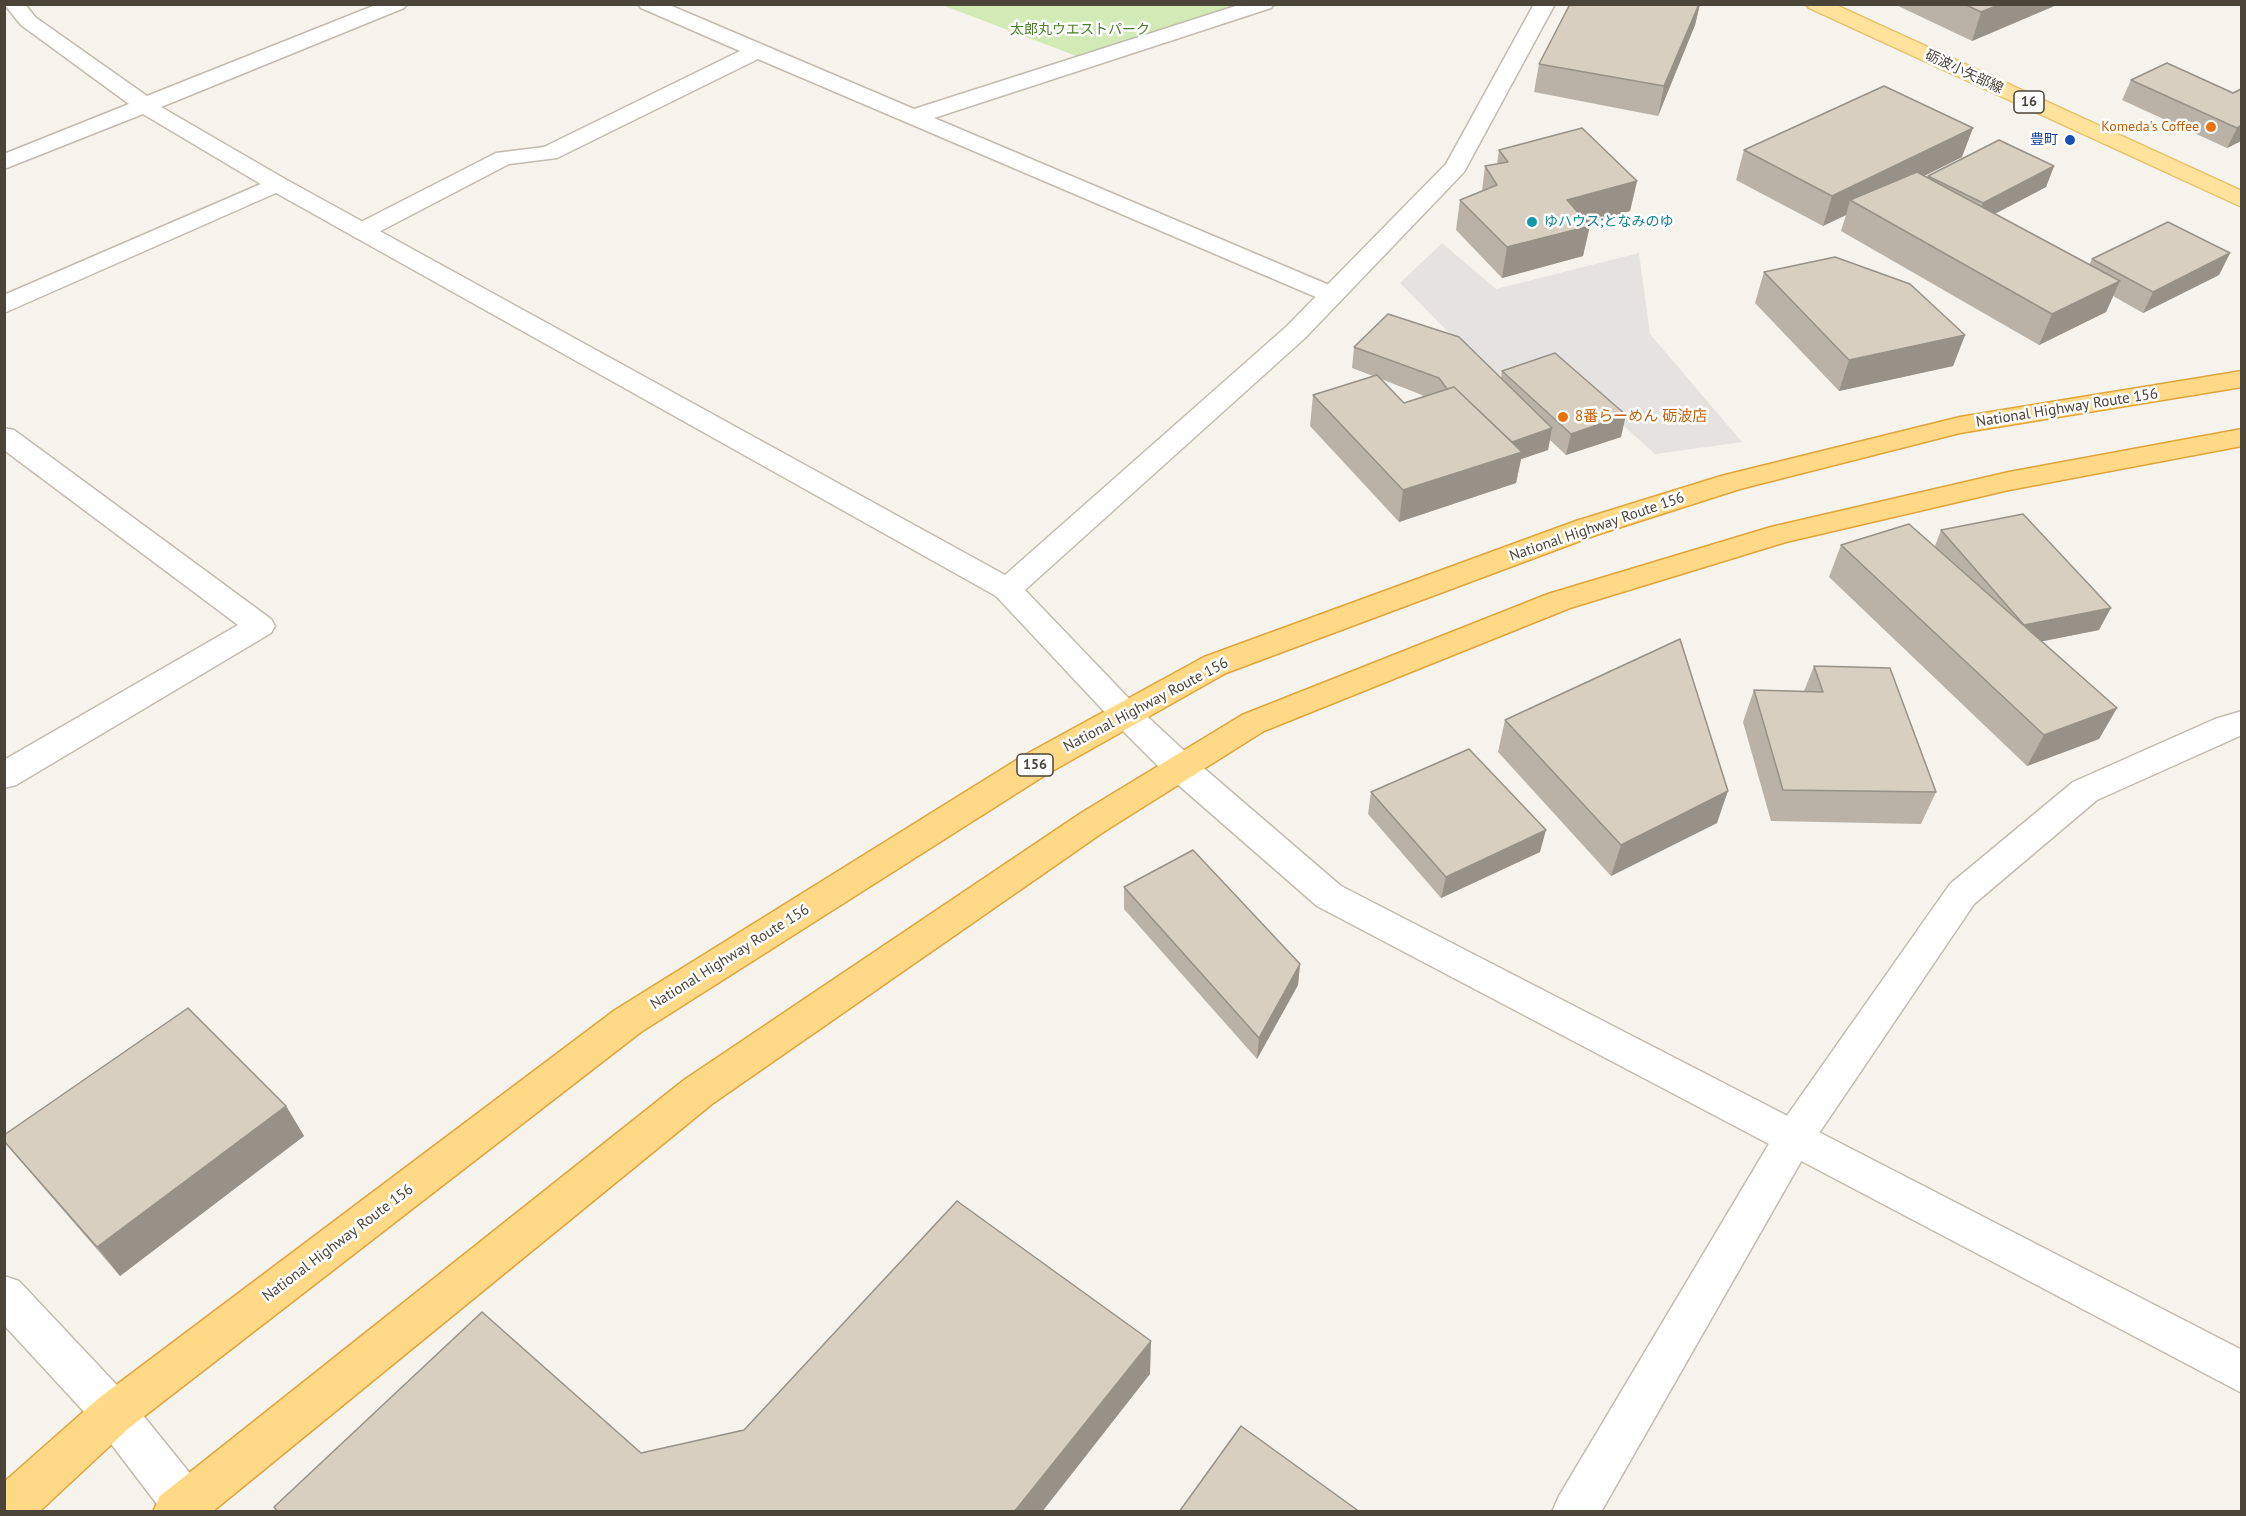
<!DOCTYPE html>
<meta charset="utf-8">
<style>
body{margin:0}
#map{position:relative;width:2246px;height:1516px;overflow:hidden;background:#f6f3ec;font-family:"PT Sans",sans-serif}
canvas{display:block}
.frame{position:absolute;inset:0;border:6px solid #4b4439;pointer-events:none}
</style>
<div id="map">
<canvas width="2246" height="1516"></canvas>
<div class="frame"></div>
</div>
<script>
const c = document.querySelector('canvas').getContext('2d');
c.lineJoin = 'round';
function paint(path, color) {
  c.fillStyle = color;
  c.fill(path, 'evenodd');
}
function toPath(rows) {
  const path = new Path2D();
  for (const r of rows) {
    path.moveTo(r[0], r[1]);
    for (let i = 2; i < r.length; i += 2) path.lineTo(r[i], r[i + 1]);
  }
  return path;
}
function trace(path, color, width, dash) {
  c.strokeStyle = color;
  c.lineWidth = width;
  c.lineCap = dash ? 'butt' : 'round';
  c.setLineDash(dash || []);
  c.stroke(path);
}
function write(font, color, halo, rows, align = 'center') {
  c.font = font + ' "PT Sans","Noto Sans JP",sans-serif';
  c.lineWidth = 5;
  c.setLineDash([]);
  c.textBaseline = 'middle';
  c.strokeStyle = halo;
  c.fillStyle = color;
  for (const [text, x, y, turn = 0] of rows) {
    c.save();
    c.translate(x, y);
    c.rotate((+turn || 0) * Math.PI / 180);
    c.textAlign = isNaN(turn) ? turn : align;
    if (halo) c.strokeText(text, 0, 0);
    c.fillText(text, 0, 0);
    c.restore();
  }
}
const green = toPath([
 [942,5,1245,5,1079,57]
]);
const parking = toPath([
 [1442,243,1496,289,1639,253,1650,334,1742,442,1655,454,1556,365,1492,377,1400,283]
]);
const minor = toPath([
 [638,4,667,4,914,109,1242,4,1274,4,1271,8,934,118,1341,290,1345,295,1341,300,1332,303,1323,300,758,59,557,158,509,164,371,236,362,238,353,236,350,231,353,226,496,153,544,147,740,51,641,8,638,4],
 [277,177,285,179,289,184,285,189,4,313,4,295,277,177],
 [4,428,14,430,271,619,275,626,271,633,16,785,4,788,4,760,238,625,4,450,4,428],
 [2242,711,2242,735,2097,800,1974,904,1807,1151,1601,1512,1552,1512,1559,1496,1779,1127,1950,884,2073,782,2215,719,2242,711],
 [4,1276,19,1281,129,1398,201,1487,208,1503,204,1512,163,1512,99,1428,4,1325,4,1276]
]);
const tertiary = toPath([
 [4,4,25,4,35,17,147,96,378,4,407,4,404,8,161,107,285,179,1005,575,1287,326,1446,164,1534,4,1555,4,1464,172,1305,338,1025,590,1137,707,1192,758,1341,886,2242,1350,2242,1393,1317,906,1168,776,1115,723,996,596,269,189,143,114,4,169,4,154,129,104,21,25,4,4]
]);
const primary = toPath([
 [1806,4,1834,4,2242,191,2242,207,1809,8,1806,4]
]);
const trunk = toPath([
 [2242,371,2242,387,1960,433,1740,489,1596,535,1226,673,1047,774,641,1032,129,1428,39,1512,4,1512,4,1482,99,1398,615,1010,1023,756,1204,657,1576,521,1721,476,1960,417,2242,371],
 [2242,429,2242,446,2009,490,1786,542,1570,608,1264,731,1105,831,712,1104,212,1512,153,1512,160,1496,684,1080,1081,813,1242,715,1548,594,1771,527,2009,472,2242,429]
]);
const wall = toPath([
 [1699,4,1700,4,1695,25,1658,116,1534,92,1539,64],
 [1894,4,2059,4,1972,41],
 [2131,80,2233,93,2241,141,2227,148,2122,100],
 [1499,150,1637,181,1630,211,1587,223,1583,256,1502,278,1456,230,1460,200,1482,191,1485,166,1497,164],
 [1744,150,1962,157,1924,176,1928,178,1928,176,2054,166,2046,187,1995,214,2089,265,2092,259,2230,253,2219,275,2143,313,2113,296,2106,312,2039,345,1841,231,1846,215,1823,226,1736,180],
 [1764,272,1965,335,1953,366,1839,391,1755,303],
 [1354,347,1501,378,1502,371,1621,437,1566,455,1550,440,1548,450,1521,459,1516,483,1399,522,1310,426,1313,395,1373,376,1352,368],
 [1381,379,1417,393,1424,396,1404,403],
 [1941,530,2099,630,2042,641,2117,708,2099,739,2027,766,1829,577,1841,545,1935,546],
 [1814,666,1936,792,1921,824,1771,821,1743,722,1754,690,1804,691],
 [1505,720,1717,823,1611,876,1498,752],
 [1371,792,1540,852,1441,898,1368,814],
 [1124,887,1300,964,1298,985,1257,1059,1124,909],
 [286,1106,304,1136,120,1276,4,1142]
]);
const shadedWall = toPath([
 [1699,4,1700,4,1695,25,1658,116,1664,86],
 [2001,4,2059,4,1972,41,1981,12],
 [2241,125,2241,141,2227,148,2237,128],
 [1973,128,1962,157,1862,207,1850,200,1846,215,1823,226,1832,196],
 [2054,166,2046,187,1975,224,1983,203],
 [1637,181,1630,211,1561,231,1567,200],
 [1590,226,1583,256,1502,278,1507,247],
 [2230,253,2219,275,2143,313,2153,292],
 [2120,281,2106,312,2039,345,2052,314],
 [1965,335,1953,366,1839,391,1849,360],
 [1626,415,1621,437,1566,455,1571,434],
 [1552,428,1548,450,1521,459,1516,483,1399,522,1403,490,1503,445],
 [2111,608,2099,630,2014,647,2024,625],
 [2117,708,2099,739,2027,766,2044,735],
 [1728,791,1717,823,1611,876,1621,845],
 [1546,830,1540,852,1441,898,1446,877],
 [1300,964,1298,985,1257,1059,1259,1038],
 [286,1106,304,1136,120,1276,97,1247],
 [1151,1341,1150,1374,1042,1512,1014,1512]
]);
const building = toPath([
 [1570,4,1699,4,1664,86,1539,64,1570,4],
 [1964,4,2001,4,1981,12,1964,4],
 [2167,63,2233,93,2241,89,2241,125,2237,128,2131,80,2167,63],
 [1884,86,1973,128,1832,196,1744,150,1884,86],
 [1582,128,1637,181,1567,200,1590,226,1507,247,1460,200,1497,185,1485,166,1508,162,1499,150,1582,128],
 [1999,140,2054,166,1983,203,1928,176,1999,140],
 [1917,172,2120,281,2052,314,1850,200,1917,172],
 [2168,222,2230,253,2153,292,2092,259,2168,222],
 [1835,257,1910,284,1965,335,1849,360,1764,272,1835,257],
 [1388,314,1459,337,1552,428,1512,442,1454,387,1447,389,1439,378,1354,347,1388,314],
 [1555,353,1626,415,1571,434,1502,371,1555,353],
 [1377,375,1404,403,1454,387,1522,452,1403,490,1313,395,1377,375],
 [2023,514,2111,608,2024,625,1941,530,2023,514],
 [1909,524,2117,708,2044,735,1841,545,1909,524],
 [1680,639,1728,791,1621,845,1505,720,1680,639],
 [1814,666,1890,668,1936,792,1783,790,1754,690,1823,692,1814,666],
 [1469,749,1546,830,1446,877,1371,792,1469,749],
 [1193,850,1300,964,1259,1038,1124,887,1193,850],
 [188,1008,286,1106,97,1247,4,1141,4,1135,188,1008],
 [957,1201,1151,1341,1014,1512,278,1512,274,1507,482,1312,641,1453,744,1430,957,1201],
 [1241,1426,1360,1512,1179,1512,1241,1426]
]);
const markers = [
 [2211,127,6,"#e8710a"],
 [2070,140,6,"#1a4fb4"],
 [1532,222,6,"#0f9aa8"],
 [1563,417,6,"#e8710a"]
];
const farParknames = [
 ["太郎丸ウエストパーク",1080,30]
];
const farStreetnames = [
 ["砺波小矢部線",1964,72,25]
];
const shields = [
 [2029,102,30],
 [1035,765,36]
];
const shieldNames = [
 ["16",2029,102],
 ["156",1035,765]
];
const farFoodnames = [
 ["Komeda's Coffee",2199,127]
];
const farTransitnames = [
 ["豊町",2058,140]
];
const farCulturenames = [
 ["ゆハウス;となみのゆ",1544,222]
];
const streetNames = [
 ["National Highway Route 156",2067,408,-9],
 ["National Highway Route 156",1597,527,-19],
 ["National Highway Route 156",1146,705,-28],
 ["National Highway Route 156",730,957,-32],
 ["National Highway Route 156",338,1243,-37]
];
const foodNames = [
 ["8番らーめん 砺波店",1575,417]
];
paint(green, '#d2eab5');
paint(parking, '#e5e3e0');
trace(minor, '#c2bbae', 3);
trace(tertiary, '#c2bbae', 3);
trace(primary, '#e6c16a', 3);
trace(trunk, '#e0a43c', 3);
paint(minor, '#fff');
paint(tertiary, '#fff');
paint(primary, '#ffe39c');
paint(trunk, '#ffd985');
paint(wall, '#bab2a6');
paint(shadedWall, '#979187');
paint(building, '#d8cfc1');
trace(building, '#979187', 1.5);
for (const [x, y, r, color] of markers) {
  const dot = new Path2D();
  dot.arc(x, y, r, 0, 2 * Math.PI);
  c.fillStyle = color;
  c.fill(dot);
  trace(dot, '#fff', 2);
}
write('14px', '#4a7f2a', '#fff', farParknames);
write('14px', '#4b4439', '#fff', farStreetnames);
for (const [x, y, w] of shields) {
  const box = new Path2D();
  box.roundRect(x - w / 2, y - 11, w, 22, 4.5);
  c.fillStyle = '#fff';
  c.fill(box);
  trace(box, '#4b4439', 1.5);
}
write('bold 14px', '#4b4439', null, shieldNames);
write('14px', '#c56008', '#fff', farFoodnames, 'right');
write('14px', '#164399', '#fff', farTransitnames, 'right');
write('14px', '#0d838f', '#fff', farCulturenames, 'left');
write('15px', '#4b4439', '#fff', streetNames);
write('15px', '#c56008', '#fff', foodNames, 'left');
</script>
